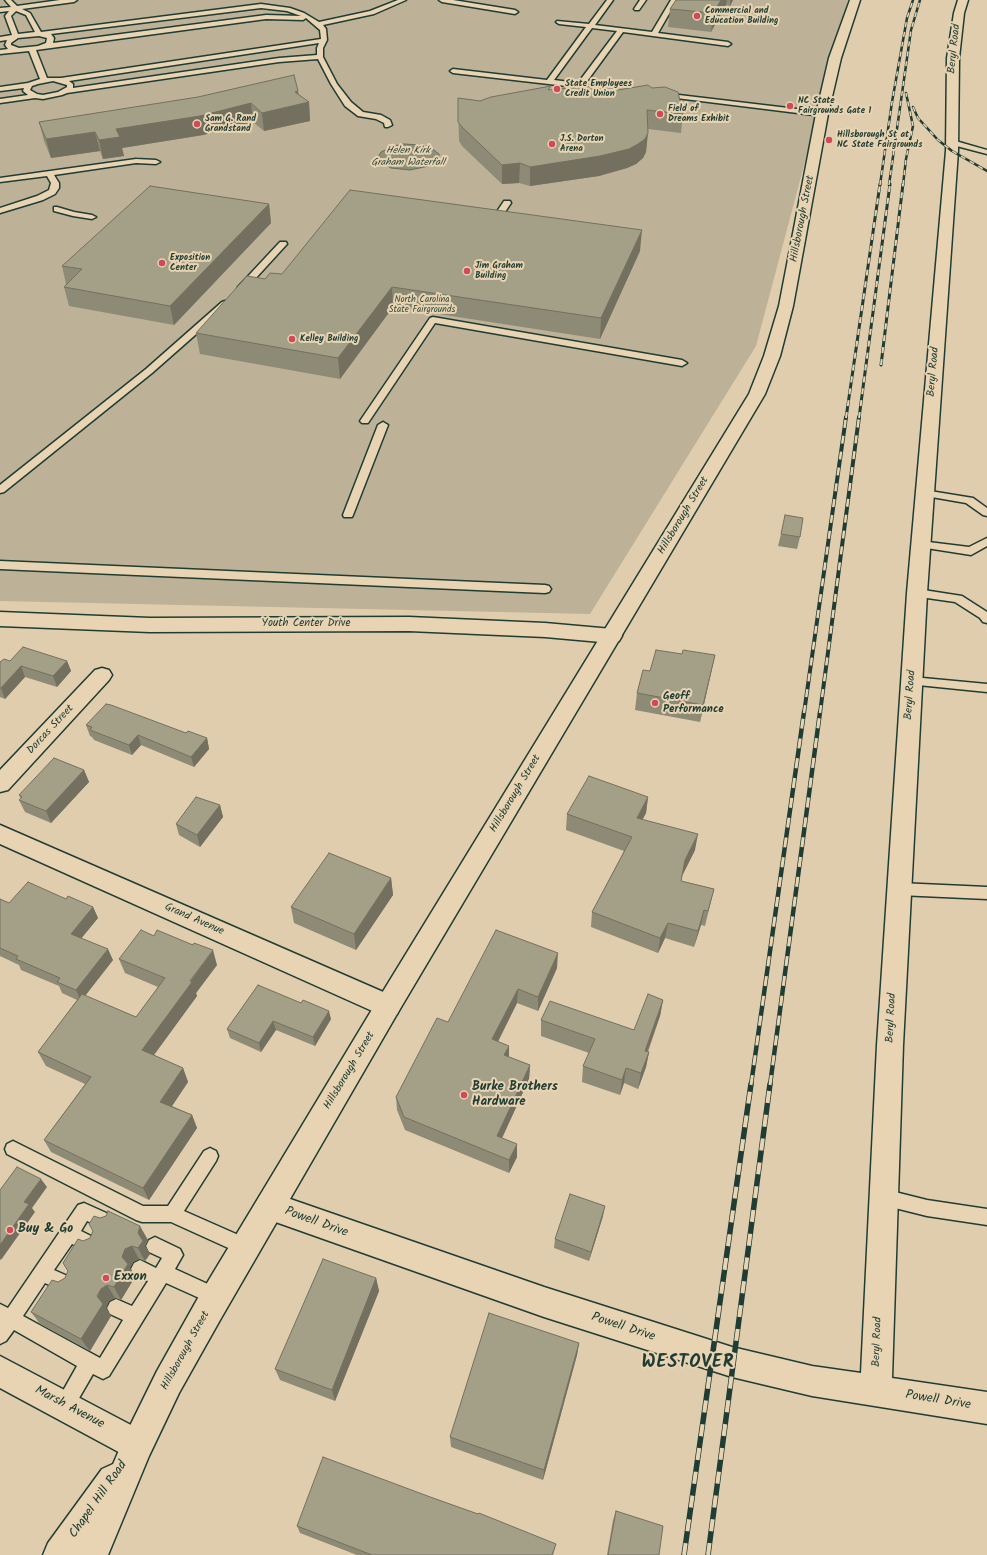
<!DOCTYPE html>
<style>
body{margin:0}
canvas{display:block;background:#e0cdad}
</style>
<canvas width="987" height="1555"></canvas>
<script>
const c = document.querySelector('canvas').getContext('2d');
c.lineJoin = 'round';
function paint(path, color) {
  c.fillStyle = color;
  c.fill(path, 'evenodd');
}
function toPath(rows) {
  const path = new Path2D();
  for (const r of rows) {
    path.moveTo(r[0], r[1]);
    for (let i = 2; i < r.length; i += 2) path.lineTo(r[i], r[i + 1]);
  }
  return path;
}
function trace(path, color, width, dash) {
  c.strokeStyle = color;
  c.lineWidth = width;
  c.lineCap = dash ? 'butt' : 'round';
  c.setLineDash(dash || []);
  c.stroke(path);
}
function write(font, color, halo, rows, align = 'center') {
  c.font = font + ' Kalam,sans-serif';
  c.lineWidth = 4;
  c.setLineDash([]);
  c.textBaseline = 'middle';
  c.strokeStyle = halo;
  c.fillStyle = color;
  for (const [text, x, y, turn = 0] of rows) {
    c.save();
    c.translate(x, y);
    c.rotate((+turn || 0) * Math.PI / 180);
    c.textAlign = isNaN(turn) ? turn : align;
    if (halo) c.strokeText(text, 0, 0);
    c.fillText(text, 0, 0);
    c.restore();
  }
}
const green = toPath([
 [0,0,848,0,756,346,590,614,0,601]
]);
const water = toPath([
 [403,144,422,145,430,147,439,154,439,159,429,166,410,170,391,168,379,161,378,157,381,152,394,146,403,144]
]);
const service = toPath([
 [5,0,11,0,17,6,60,0,77,0,74,2,22,9,30,13,41,32,261,4,290,8,304,13,319,22,370,11,398,0,406,0,374,14,323,25,326,29,327,40,323,48,323,57,337,84,351,102,363,112,381,115,390,120,392,125,388,127,385,127,384,123,376,119,358,116,345,106,331,84,318,59,279,62,67,93,62,95,43,99,35,98,0,103,0,99,28,95,23,91,24,88,0,91,0,87,28,83,40,79,29,51,0,54,0,50,8,49,5,45,7,40,0,41,0,37,12,35,5,16,9,11,0,12,0,8,11,7,5,0],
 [261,8,287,11,301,16,266,15,53,43,54,38,51,34,261,8],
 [16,11,26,15,35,32,18,34,11,16,16,11],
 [306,18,320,30,321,39,61,78,47,78,36,50,266,19,303,20,306,18],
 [39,36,47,38,46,43,38,46,19,48,11,45,11,43,18,38,39,36],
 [319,43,317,48,317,55,279,58,73,88,73,84,69,81,319,43],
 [53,81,67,85,67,87,58,92,43,95,37,94,30,90,32,86,38,84,53,81],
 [439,0,453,0,515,10,518,12,515,14,442,2,439,0],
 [607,0,613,0,595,25,652,32,671,0,677,0,658,33,728,42,731,44,728,46,623,32,585,84,603,87,603,89,601,90,453,73,450,71,453,69,547,80,586,27,559,24,556,22,557,21,589,24,607,0],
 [592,28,617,31,578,83,554,80,592,28],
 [640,0,646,0,639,10,635,10,634,9,640,0],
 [662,93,822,112,826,114,822,116,660,96,660,94,662,93],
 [949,140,952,140,987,150,987,154,949,144,949,140],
 [136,159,156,160,160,162,156,164,136,163,54,175,59,183,59,188,55,194,43,200,0,213,0,208,37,196,49,190,51,183,47,176,0,182,0,178,136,159],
 [504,201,510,201,511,203,501,218,495,218,494,216,504,201],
 [54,207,57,207,74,212,92,215,96,217,92,219,73,216,54,211,54,207],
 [280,242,286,242,287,244,244,291,238,291,237,289,238,287,280,242],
 [225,301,228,302,229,304,228,306,152,373,4,492,0,493,0,485,146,369,222,302,225,301],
 [433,317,682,360,687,363,682,366,435,323,368,423,362,423,360,421,430,318,433,317],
 [383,422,388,425,353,515,352,517,344,517,343,515,378,425,383,422],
 [924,490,973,498,987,508,987,516,983,515,966,503,920,495,919,493,924,490],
 [987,538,987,546,971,555,920,547,916,546,915,544,916,542,920,541,969,547,987,538],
 [0,561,545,585,549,586,551,589,549,592,545,593,0,569,0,561],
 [917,589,962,596,987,612,987,623,983,622,980,618,955,602,913,596,911,593,913,590,917,589],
 [912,677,987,684,987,692,908,684,906,681,908,678,912,677],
 [899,883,987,887,987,899,899,895,894,893,892,889,894,885,899,883],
 [13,1141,143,1206,168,1206,204,1151,210,1148,216,1151,218,1156,216,1161,184,1211,252,1241,255,1247,252,1253,246,1256,171,1222,142,1222,136,1220,7,1154,5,1149,7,1144,13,1141],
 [883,1189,927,1200,987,1209,987,1225,927,1216,883,1205,877,1203,875,1197,877,1191,883,1189],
 [84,1203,113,1216,115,1222,113,1228,107,1230,87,1221,81,1231,97,1239,100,1245,97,1251,91,1253,72,1244,54,1270,72,1278,75,1284,72,1290,66,1293,45,1283,23,1316,100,1358,123,1320,110,1314,107,1308,110,1302,116,1299,132,1306,148,1281,134,1275,131,1269,134,1263,140,1260,156,1268,162,1258,149,1252,146,1246,149,1240,155,1237,180,1249,183,1255,175,1269,223,1291,226,1297,223,1303,217,1306,166,1283,109,1376,103,1379,93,1374,71,1412,64,1414,57,1412,55,1405,77,1366,14,1330,6,1341,0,1344,0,1304,8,1308,78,1205,84,1203]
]);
const minor = toPath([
 [0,612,150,618,409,617,545,623,612,629,619,631,622,636,619,641,612,643,545,637,409,631,150,632,0,626,0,612],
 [102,668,109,670,112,675,109,680,8,790,0,792,0,770,95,670,102,668],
 [0,825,397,998,401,1006,397,1014,388,1017,379,1014,0,844,0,825],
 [0,1356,148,1434,153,1445,148,1456,137,1461,126,1456,0,1388,0,1356]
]);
const tertiary = toPath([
 [958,0,968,0,964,13,959,58,958,151,927,593,903,1045,892,1378,987,1392,987,1424,812,1396,732,1377,544,1317,270,1220,260,1216,256,1206,260,1196,270,1192,544,1287,732,1347,812,1366,861,1373,877,1045,907,593,946,151,947,58,954,13,958,0]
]);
const secondary = toPath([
 [113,1464,124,1469,129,1480,124,1491,80,1555,43,1555,48,1543,102,1469,113,1464]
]);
const primary = toPath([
 [850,0,860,0,841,58,828,114,793,306,780,356,765,394,397,1014,220,1320,179,1393,149,1456,108,1555,74,1555,126,1434,157,1371,198,1298,379,998,749,394,764,356,779,306,816,114,829,58,850,0]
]);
const railFar4 = toPath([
 [913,107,918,118,938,140,952,151,987,171],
 [880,185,892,102,907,18,913,0],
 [889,185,911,30,920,0],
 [903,185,906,159,913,126,906,93]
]);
const railFar3 = toPath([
 [881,365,903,184],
 [846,418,880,184],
 [859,418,890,184]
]);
const railFar2 = toPath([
 [804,713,846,417],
 [820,713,859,417]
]);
const railFar1 = toPath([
 [751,1085,804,712],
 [770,1085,820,712]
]);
const rail = toPath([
 [684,1555,751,1084],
 [708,1555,770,1084]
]);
const wall = toPath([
 [676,0,733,0,730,6,726,5,711,32,668,27,670,9],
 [551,90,618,90,683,114,681,133,648,129,646,152,643,158,636,164,627,168,599,176,530,186,519,183,502,184,462,146,459,141,458,98,480,101],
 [299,95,309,102,310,121,264,131,253,122,203,135,122,148,124,156,103,159,100,151,51,158,44,141,39,122],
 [269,204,271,223,174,325,69,306,64,287,66,284,62,266],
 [640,251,600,339,393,307,340,379,200,354,196,333,265,279],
 [781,534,800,537,797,549,778,546],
 [682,654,715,655,711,673,700,722,635,710,637,693],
 [10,661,67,661,71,671,57,687,25,677,5,699,0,697,0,662],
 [86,725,186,733,207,738,209,749,194,767,141,745,132,755,94,740,92,737,90,736],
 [84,770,89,782,51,823,25,812,19,800,21,799,19,795],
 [648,797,646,813,642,820,695,850,682,876,681,881,714,889,705,926,701,925,694,947,665,938,658,953,591,927,592,912,624,851,566,830,567,814],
 [220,805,223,817,200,847,179,835,176,824],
 [391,878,393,895,356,950,294,923,291,907],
 [0,899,9,903,66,899,93,907,98,918,81,938,113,960,85,996,136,1017,158,987,125,973,119,959,217,965,196,993,197,996,154,1055,183,1068,188,1082,172,1106,192,1115,197,1128,149,1200,51,1152,44,1140,85,1084,46,1066,38,1052,77,1000,62,993,59,986,21,970,19,965,0,956],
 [557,968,538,1011,517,1003,498,1042,509,1057,530,1065,529,1079,502,1138,517,1157,509,1173,405,1130,397,1110,396,1097,448,1022],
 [258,985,331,1019,315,1046,276,1030,261,1052,230,1038,227,1029],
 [663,1000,660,1016,648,1052,649,1052,646,1067,638,1089,624,1083,620,1095,582,1082,583,1066,589,1053,541,1036,541,1020,634,1030],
 [603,1216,589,1261,554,1248,555,1239],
 [148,1240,145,1246,150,1254,145,1261,139,1259,133,1262,130,1268,135,1277,121,1300,115,1298,109,1301,106,1308,111,1316,90,1351,40,1324,31,1312,58,1282,65,1278,83,1241],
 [376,1278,379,1291,335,1401,280,1380,275,1369],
 [579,1343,577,1355,543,1480,451,1447,450,1437],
 [433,1498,478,1514,556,1544,553,1555,357,1555,300,1533,297,1526],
 [616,1511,659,1555,607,1555,613,1520]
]);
const shadedWall = toPath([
 [721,0,727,0,726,5,711,32,713,13],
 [730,0,733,0,730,6],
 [298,91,300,104,309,102,310,121,264,131,262,113,295,92],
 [251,103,253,122,203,135,122,148,124,156,103,159,99,140,116,129],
 [95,132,100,151,51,158,46,139],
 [648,133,646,152,643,158,636,164,627,168,599,176,530,186,530,167],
 [520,163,519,183,502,184,502,165],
 [269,204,271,223,174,325,170,306],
 [642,230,640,251,600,339,601,318],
 [392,287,393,307,340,379,338,358],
 [715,655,711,673,700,722,703,705],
 [67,661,71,671,57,687,53,676],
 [21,666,25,677,5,699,1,688],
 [138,735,141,745,132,755,129,745],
 [207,738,209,749,194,767,191,757],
 [84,770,89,782,51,823,46,811],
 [648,797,646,813,635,834,637,818],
 [220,805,223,817,200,847,197,835],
 [698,834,695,850,682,876,685,860],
 [391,878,393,895,356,950,354,934],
 [93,907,98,918,76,945,71,934],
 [704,910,701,925,694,947,698,931],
 [668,923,665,938,658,953,660,938],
 [108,949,113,960,81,1001,76,990],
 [213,950,217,965,196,993,197,996,148,1063,142,1050],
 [558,953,557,968,538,1011,538,997],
 [518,989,517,1003,492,1053,492,1039],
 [663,1000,660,1016,642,1066,645,1051],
 [329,1011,331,1019,315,1046,313,1037],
 [273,1021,276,1030,261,1052,259,1043],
 [509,1046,509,1060,504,1055],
 [649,1052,646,1067,638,1089,641,1073],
 [530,1065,529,1079,497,1149,497,1136],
 [183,1068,188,1082,166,1115,160,1102],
 [626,1068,624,1083,620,1095,622,1080],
 [192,1115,197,1128,149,1200,143,1188],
 [517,1144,517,1157,509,1173,509,1160],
 [41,1179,47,1187,32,1208,35,1212,1,1260,0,1259,0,1245,24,1202],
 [605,1206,603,1216,589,1261,591,1252],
 [140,1226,148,1240,145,1246,150,1254,145,1261,138,1248,138,1233],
 [132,1246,139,1259,133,1262,130,1268,135,1277,121,1300,114,1287,122,1257,125,1249],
 [376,1278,379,1291,335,1401,332,1390],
 [107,1285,115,1298,109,1301,106,1308,111,1316,90,1351,81,1339,101,1289],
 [579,1343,577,1355,543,1480,544,1470]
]);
const building = toPath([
 [676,0,721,0,713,13,670,9,676,0],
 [294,75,298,91,295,92,309,102,262,113,251,103,200,116,116,129,120,137,99,140,95,132,46,139,39,122,198,97,294,75],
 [612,84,618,90,648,85,652,88,665,87,678,92,683,114,647,110,648,133,645,139,638,144,629,149,600,156,530,167,520,163,502,165,462,127,458,122,458,98,480,101,491,97,551,86,548,90,612,84],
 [150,186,269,204,170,306,64,287,82,269,62,266,150,186],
 [350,190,642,230,601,318,392,287,338,358,196,333,247,276,265,279,270,273,282,274,350,190],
 [785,515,803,518,800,537,781,534,785,515],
 [23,647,67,661,53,676,21,666,1,688,0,688,0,662,4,659,10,661,23,647],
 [656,650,682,654,683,650,715,655,703,705,637,693,643,670,650,671,656,650],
 [106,704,111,705,186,733,188,731,207,738,191,757,138,735,129,745,90,730,92,727,86,725,106,704],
 [54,758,84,770,46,811,19,800,22,797,19,795,54,758],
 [589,776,648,797,637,818,698,834,685,860,681,881,714,889,708,911,704,910,698,931,668,923,660,938,592,912,632,837,567,814,589,776],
 [196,797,220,805,197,835,176,824,196,797],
 [329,853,391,878,354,934,291,907,329,853],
 [28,882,66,899,68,896,93,907,71,934,108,949,76,990,57,982,60,978,16,959,18,956,0,948,0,899,9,903,28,882],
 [141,930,154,936,157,930,193,945,194,943,213,950,190,981,192,982,142,1050,183,1068,160,1102,192,1115,143,1188,44,1140,91,1077,38,1052,82,994,136,1017,165,978,119,959,141,930],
 [496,930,558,953,538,997,518,989,492,1039,509,1046,504,1055,530,1065,497,1136,517,1144,509,1160,404,1117,396,1097,437,1018,448,1022,496,930],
 [258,985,301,1003,303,1000,329,1011,313,1037,273,1021,259,1043,227,1029,258,985],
 [648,994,663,1000,645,1051,649,1052,641,1073,626,1068,622,1080,583,1066,595,1039,541,1020,550,1001,634,1030,648,994],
 [17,1167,41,1179,24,1202,29,1204,0,1245,0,1190,17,1167],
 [570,1194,605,1206,591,1252,555,1239,570,1194],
 [108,1211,140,1226,138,1233,143,1241,138,1248,132,1246,125,1249,122,1257,128,1264,114,1287,107,1285,101,1289,97,1296,103,1304,81,1339,31,1312,52,1280,58,1282,65,1278,68,1271,63,1263,78,1239,83,1241,90,1238,93,1231,89,1224,94,1216,100,1218,106,1216,108,1211],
 [323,1259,376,1278,332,1390,275,1369,323,1259],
 [489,1313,579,1343,544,1470,450,1437,489,1313],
 [323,1457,433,1498,478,1514,479,1513,556,1544,552,1555,372,1555,297,1526,323,1457],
 [616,1511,663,1526,659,1555,608,1555,616,1511]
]);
const markers = [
 [697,16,4,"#d1495b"],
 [557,89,4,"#d1495b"],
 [790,106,4,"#d1495b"],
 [660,114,4,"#d1495b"],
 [197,124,4,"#d1495b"],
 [829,140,4,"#d1495b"],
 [552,144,4,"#d1495b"],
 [162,263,4,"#d1495b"],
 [467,271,4,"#d1495b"],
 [292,339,4,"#d1495b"],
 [655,703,4,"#d1495b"],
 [464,1095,4,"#d1495b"],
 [10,1230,4,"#d1495b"],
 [106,1278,4,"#d1495b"]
];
const farPoinames = [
 ["Commercial and",705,11],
 ["Education Building",705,21],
 ["State Employees",565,84],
 ["Credit Union",565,94],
 ["NC State",798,101],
 ["Fairgrounds Gate 1",798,111],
 ["Field of",668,109],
 ["Dreams Exhibit",668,119],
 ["Sam G. Rand",205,119],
 ["Grandstand",205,129],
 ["Hillsborough St at",837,135],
 ["NC State Fairgrounds",837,145],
 ["J.S. Dorton",560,139],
 ["Arena",560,149],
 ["Exposition",170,258],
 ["Center",170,268],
 ["Jim Graham",475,266],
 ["Building",475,276],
 ["Kelley Building",300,339]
];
const farParknames = [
 ["North Carolina",422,300],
 ["State Fairgrounds",422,310]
];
const farWaternames = [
 ["Helen Kirk",408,151],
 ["Graham Waterfall",408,163]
];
const streetNames = [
 ["Beryl Road",955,49,-84],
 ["Hillsborough Street",803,219,-79],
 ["Beryl Road",934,372,-85],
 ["Hillsborough Street",684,516,-59],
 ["Youth Center Drive",306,624],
 ["Beryl Road",911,695,-86],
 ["Dorcas Street",51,730,-47],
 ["Hillsborough Street",516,794,-59],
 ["Grand Avenue",194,920,24],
 ["Beryl Road",892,1018,-87],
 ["Hillsborough Street",350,1071,-59],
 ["Beryl Road",878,1342,-88],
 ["Hillsborough Street",186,1351,-61]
];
const poiNames = [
 ["Geoff",663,697],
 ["Performance",663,710]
];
const nearPoinames = [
 ["Burke Brothers",472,1088],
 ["Hardware",472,1103],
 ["Buy & Go",18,1230],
 ["Exxon",114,1278]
];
const nearStreetnames = [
 ["Powell Drive",316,1223,20],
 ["Powell Drive",623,1328,18],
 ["Powell Drive",938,1401,9],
 ["Marsh Avenue",69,1408,28],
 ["Chapel Hill Road",99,1500,-55]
];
const nearDistrictnames = [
 ["WESTOVER",688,1364]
];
paint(green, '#bdb297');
paint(water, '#8e907a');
trace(water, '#626f5e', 1);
trace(service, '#1f3d34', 3);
trace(minor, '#1f3d34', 3);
trace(tertiary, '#1f3d34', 3);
trace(secondary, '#1f3d34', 3);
trace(primary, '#1f3d34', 3);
paint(service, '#e8d3b2');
paint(minor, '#e8d3b2');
paint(tertiary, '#e8d3b2');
paint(secondary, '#e8d3b2');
paint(primary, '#e8d3b2');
trace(railFar4, '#1f3d34', 2.5);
trace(railFar3, '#1f3d34', 3);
trace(railFar2, '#1f3d34', 4);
trace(railFar1, '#1f3d34', 4.5);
trace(rail, '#1f3d34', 5.5);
trace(railFar4, '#e8d3b2', 1.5, [5]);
trace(railFar3, '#e8d3b2', 2, [6]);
trace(railFar2, '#e8d3b2', 2.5, [8]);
trace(railFar1, '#e8d3b2', 3, [10]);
trace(rail, '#e8d3b2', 4, [12]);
paint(wall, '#8d8a75');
paint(shadedWall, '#73705f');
paint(building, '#a4a088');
trace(building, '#73705f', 1);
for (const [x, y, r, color] of markers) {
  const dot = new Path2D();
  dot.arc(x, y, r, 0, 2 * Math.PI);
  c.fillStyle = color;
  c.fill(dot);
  trace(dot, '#e8d3b2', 1.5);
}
write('bold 9px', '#1f3d34', '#e8d3b2', farPoinames, 'left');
write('9px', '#2f493e', '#e8d3b2', farParknames);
write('italic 10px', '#30493e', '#e8d3b2', farWaternames);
write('11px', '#1f3d34', '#e8d3b2', streetNames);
write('bold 11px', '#1f3d34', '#e8d3b2', poiNames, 'left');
write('bold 13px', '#1f3d34', '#e8d3b2', nearPoinames, 'left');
write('13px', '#1f3d34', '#e8d3b2', nearStreetnames);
c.letterSpacing = '1px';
write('bold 18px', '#1f3d34', '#e8d3b2', nearDistrictnames);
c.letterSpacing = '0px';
</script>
